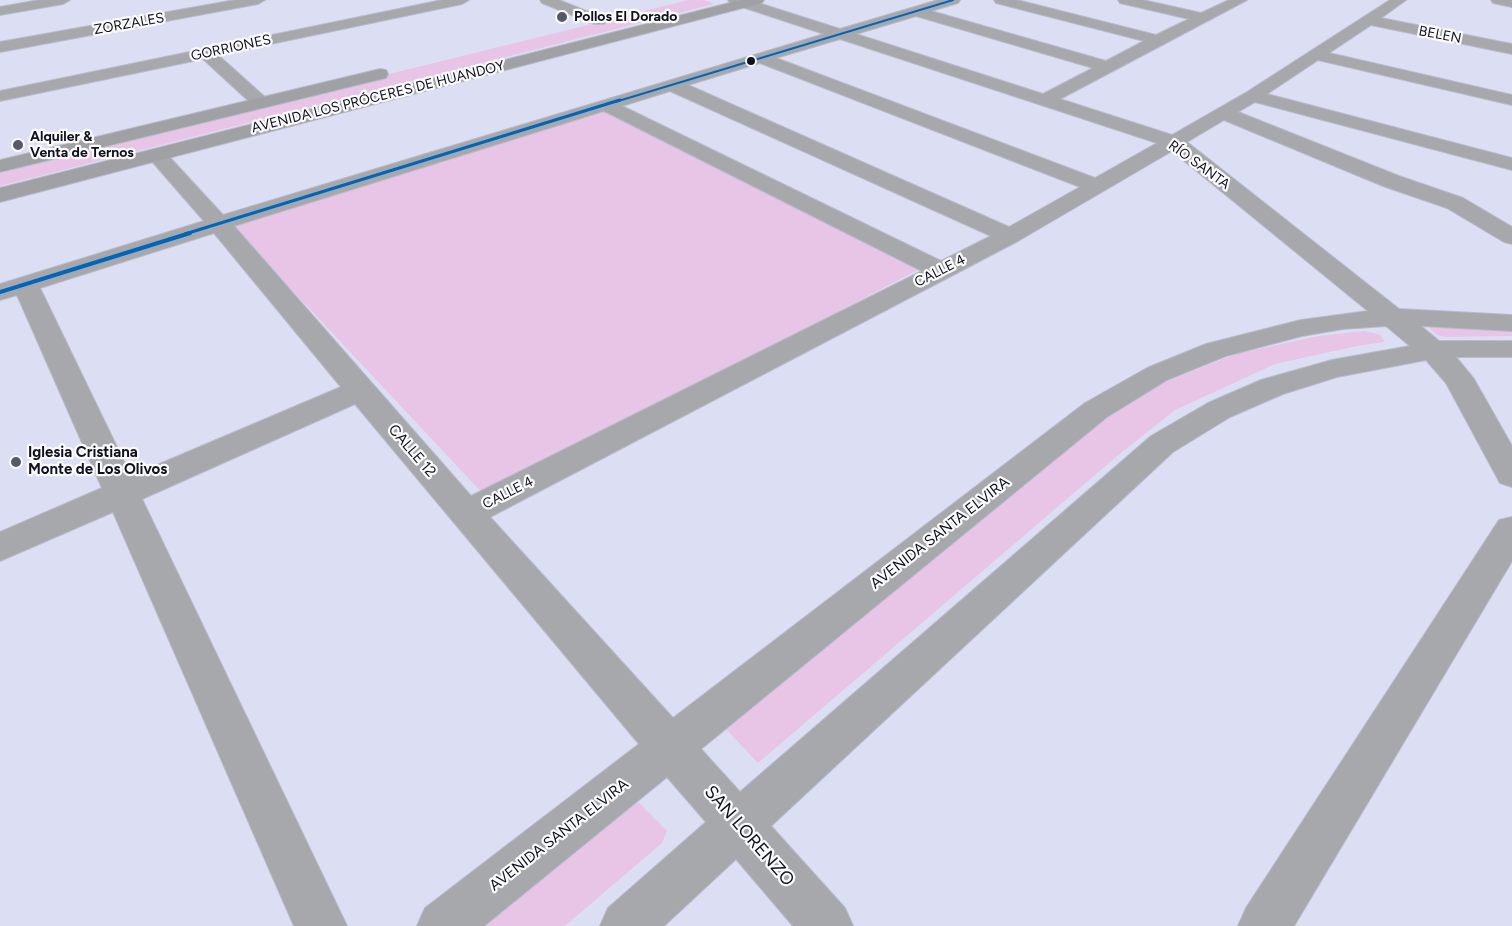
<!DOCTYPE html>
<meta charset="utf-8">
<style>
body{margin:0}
canvas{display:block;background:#dcdff3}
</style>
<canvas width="1512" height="926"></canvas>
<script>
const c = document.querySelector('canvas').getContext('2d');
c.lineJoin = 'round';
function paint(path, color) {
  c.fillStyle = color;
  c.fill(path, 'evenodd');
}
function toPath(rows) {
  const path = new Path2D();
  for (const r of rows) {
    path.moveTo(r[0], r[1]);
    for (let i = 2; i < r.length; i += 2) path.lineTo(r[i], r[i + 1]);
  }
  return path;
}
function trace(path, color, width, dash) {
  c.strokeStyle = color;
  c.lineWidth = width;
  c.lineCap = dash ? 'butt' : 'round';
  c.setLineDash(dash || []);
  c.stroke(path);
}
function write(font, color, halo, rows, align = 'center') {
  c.font = font + ' Figtree,sans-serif';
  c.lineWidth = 4.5;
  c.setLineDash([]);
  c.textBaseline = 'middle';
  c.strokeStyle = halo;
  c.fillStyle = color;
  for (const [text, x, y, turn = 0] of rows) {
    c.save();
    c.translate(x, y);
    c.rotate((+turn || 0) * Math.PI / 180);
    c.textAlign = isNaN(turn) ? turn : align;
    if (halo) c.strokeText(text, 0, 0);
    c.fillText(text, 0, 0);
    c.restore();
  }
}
const green = toPath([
 [689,0,704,0,714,4,0,186,0,170],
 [606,109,925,266,486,497,230,224],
 [1434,325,1512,329,1512,336,1445,337,1437,335,1429,328],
 [1365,331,1380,335,1385,342,1362,345,1275,364,1175,410,1116,457,758,763,724,727,1091,429,1135,399,1163,383,1236,354,1318,336],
 [639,803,667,831,662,843,565,926,472,926,622,805]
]);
const minor = toPath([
 [39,0,70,0,63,4,0,15,0,7,39,0],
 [235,0,265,0,258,4,0,52,0,42,235,0],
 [442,0,469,0,462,4,218,55,266,98,269,102,266,106,260,107,254,106,203,59,0,101,0,91,442,0],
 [540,0,559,0,604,18,606,21,604,24,594,24,542,3,540,0],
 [728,0,749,0,840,29,938,0,960,0,958,3,931,11,1106,61,1144,41,996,3,994,0,1017,0,1156,35,1189,19,1120,3,1118,0,1143,0,1201,13,1229,0,1247,0,1060,99,1172,135,1247,92,1390,0,1406,0,1381,18,1512,44,1512,54,1371,25,1329,53,1512,95,1512,105,1318,60,1267,94,1512,158,1512,170,1255,102,1238,112,1399,176,1463,198,1512,227,1512,244,1504,242,1447,208,1383,186,1224,120,1187,142,1399,309,1512,315,1512,331,1421,326,1439,341,1512,341,1512,357,1456,357,1474,379,1512,446,1512,487,1500,483,1446,383,1426,360,1337,377,1283,394,1230,417,1173,452,771,826,845,908,853,926,793,926,736,859,664,926,600,926,608,908,706,822,667,777,484,926,417,926,425,908,639,744,355,404,142,499,347,926,294,926,113,512,0,561,0,532,102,488,17,295,0,300,0,284,204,221,149,158,146,154,149,150,163,150,223,215,824,34,730,3,728,0],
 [916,16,1093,68,1043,94,856,34,916,16],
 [840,39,1157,143,1095,178,776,58,840,39],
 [760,63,1080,187,1009,227,688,85,760,63],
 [670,91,991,236,941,261,622,106,670,91],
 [604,111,922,271,471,496,234,226,604,111],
 [1172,151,1368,311,1301,320,1206,344,1147,368,1085,403,673,718,490,517,1018,241,1172,151],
 [214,233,341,387,131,476,40,288,214,233],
 [1386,326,1410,346,1332,360,1261,380,1208,403,1151,436,740,792,701,749,1107,417,1167,380,1226,356,1302,336,1343,329,1386,326],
 [1491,0,1512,0,1512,7,1493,3,1491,0],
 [1512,517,1512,561,1294,926,1238,926,1246,908,1499,520,1512,517]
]);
const major = toPath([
 [741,0,764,0,762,3,0,202,0,188,741,0],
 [380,69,386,70,388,74,386,78,0,172,0,160,380,69]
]);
const bus1Far2 = toPath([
 [615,102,953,0]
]);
const bus1Far1 = toPath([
 [185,234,620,100]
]);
const bus1 = toPath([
 [0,292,190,233]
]);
const markers = [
 [562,17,6,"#57596a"],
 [751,61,5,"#0f1121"],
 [18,145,6,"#57596a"],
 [16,462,6,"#57596a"]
];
const farPoinames = [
 ["Pollos El Dorado",574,17],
 ["Alquiler &",30,137],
 ["Venta de Ternos",30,153]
];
const farStreetnames = [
 ["ZORZALES",129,24,-10],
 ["BELEN",1440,35,11],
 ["GORRIONES",231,48,-12],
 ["AVENIDA LOS PRÓCERES DE HUANDOY",378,97,-14],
 ["RÍO SANTA",1199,165,36],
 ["CALLE 4",940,271,-27],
 ["CALLE 4",508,493,-27]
];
const streetNames = [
 ["CALLE 12",412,451,49],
 ["AVENIDA SANTA ELVIRA",940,533,-38],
 ["AVENIDA SANTA ELVIRA",559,835,-38]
];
const poiNames = [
 ["Iglesia Cristiana",28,453],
 ["Monte de Los Olivos",28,470]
];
const nearStreetnames = [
 ["SAN LORENZO",749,836,49]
];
paint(green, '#e8c4e7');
trace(minor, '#b9bccc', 2);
trace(major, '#b9bccc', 2);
paint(minor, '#a6a8ab');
paint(major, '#a0a1a5');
trace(bus1Far2, '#0065bd', 2);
trace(bus1Far1, '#0065bd', 3);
trace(bus1, '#0065bd', 4);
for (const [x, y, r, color] of markers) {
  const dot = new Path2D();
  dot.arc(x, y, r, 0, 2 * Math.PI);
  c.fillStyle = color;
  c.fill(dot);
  trace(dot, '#fbfbfb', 2);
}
write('bold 14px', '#0f1121', '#fbfbfb', farPoinames, 'left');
write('14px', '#0f1121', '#fbfbfb', farStreetnames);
write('15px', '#0f1121', '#fbfbfb', streetNames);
write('bold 15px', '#0f1121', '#fbfbfb', poiNames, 'left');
write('18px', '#0f1121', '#fbfbfb', nearStreetnames);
</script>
